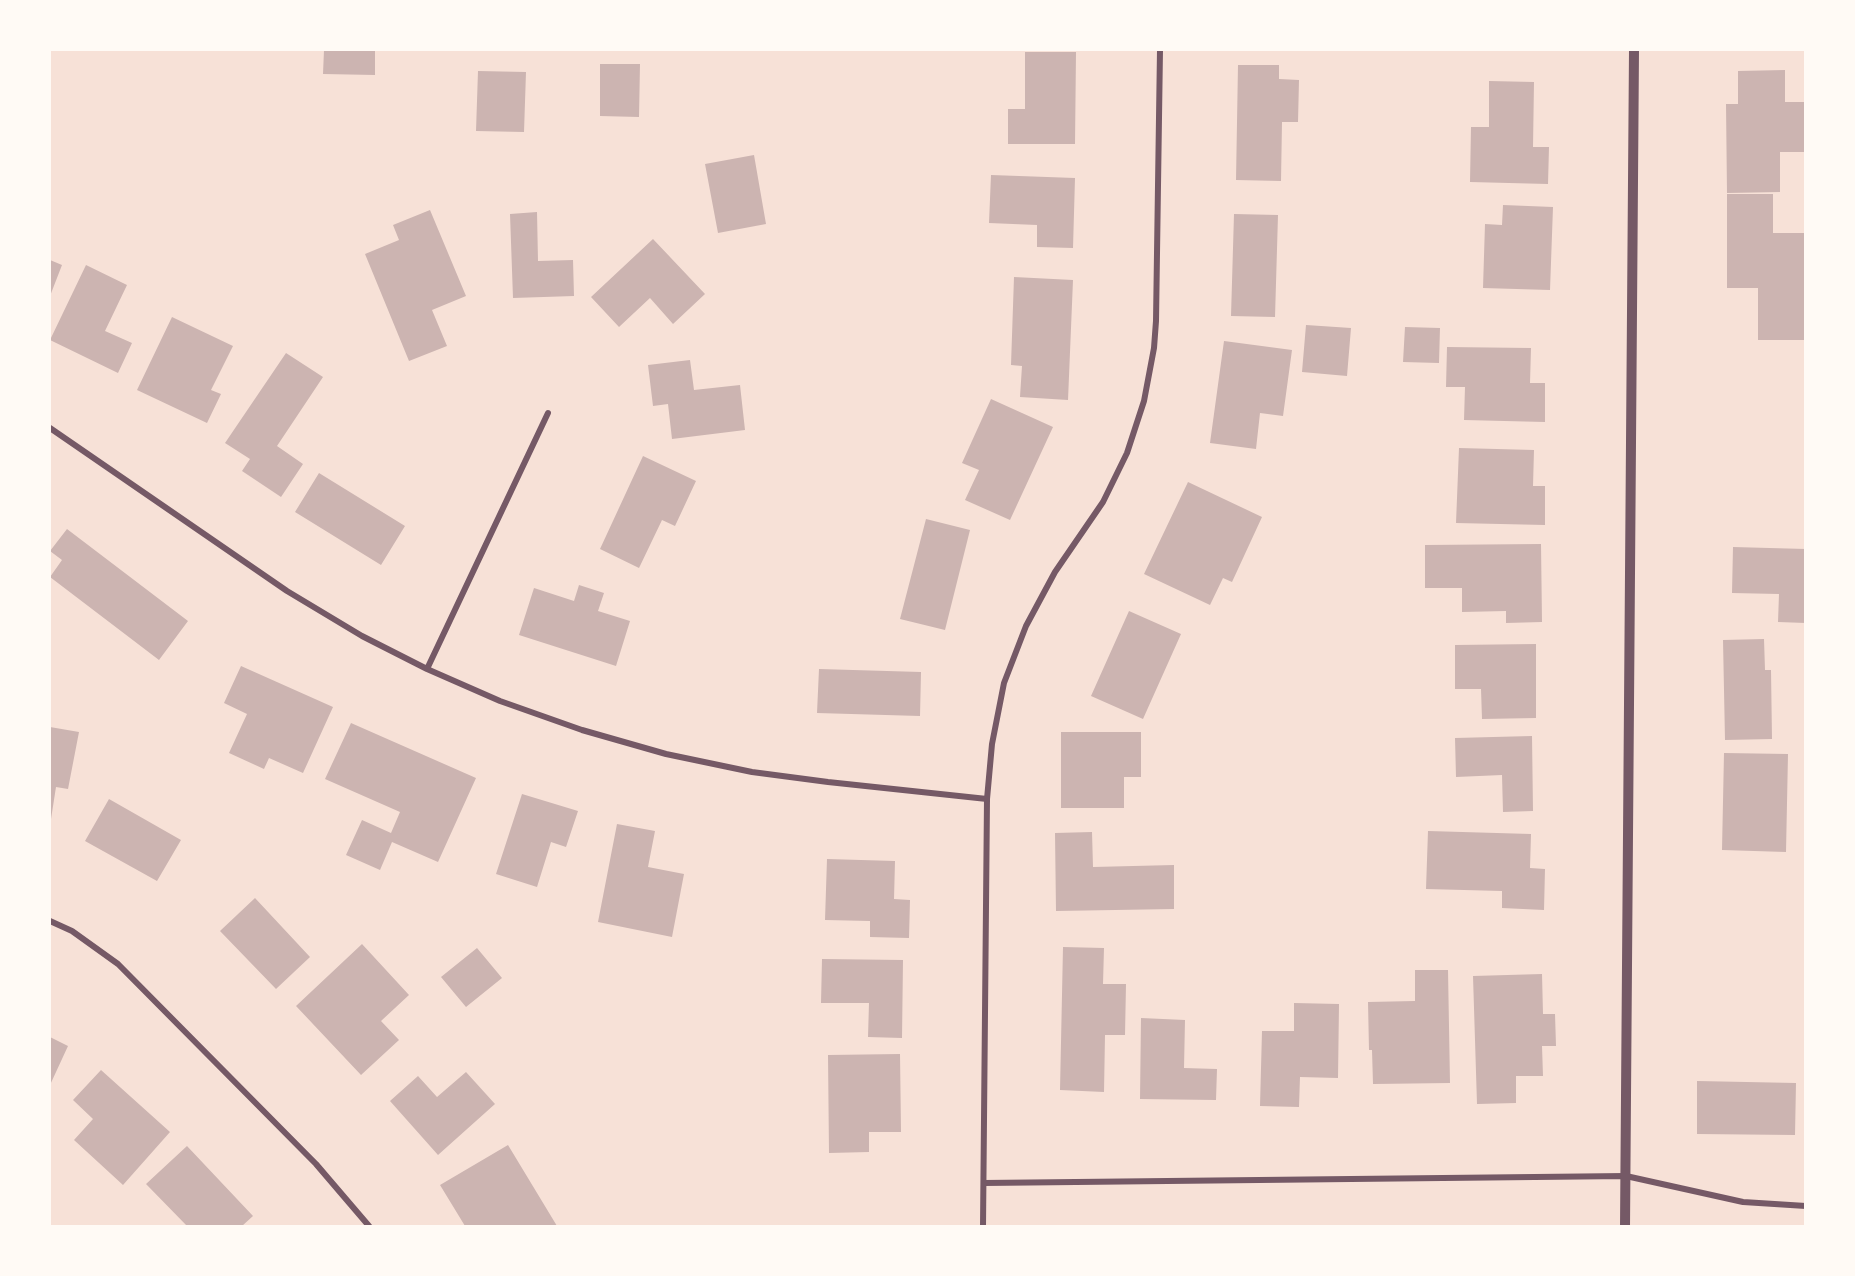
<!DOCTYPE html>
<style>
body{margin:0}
#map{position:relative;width:1855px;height:1276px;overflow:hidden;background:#f7e1d7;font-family:"DejaVu Sans",sans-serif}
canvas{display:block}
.frame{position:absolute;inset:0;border:51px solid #fffaf5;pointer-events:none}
</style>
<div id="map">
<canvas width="1855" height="1276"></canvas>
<div class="frame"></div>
</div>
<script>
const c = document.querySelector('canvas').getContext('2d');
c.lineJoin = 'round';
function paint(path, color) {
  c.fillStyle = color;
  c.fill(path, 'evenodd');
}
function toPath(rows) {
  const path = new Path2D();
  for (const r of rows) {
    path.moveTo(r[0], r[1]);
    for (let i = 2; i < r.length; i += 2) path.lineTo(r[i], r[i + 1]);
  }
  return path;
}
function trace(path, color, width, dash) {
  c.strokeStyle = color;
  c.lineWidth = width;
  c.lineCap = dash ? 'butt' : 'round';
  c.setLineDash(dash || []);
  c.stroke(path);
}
const building = toPath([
 [324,50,375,50,375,75,323,74],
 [1025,52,1076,52,1075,144,1008,144,1008,109,1025,109],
 [600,64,640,64,639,117,600,116],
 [1238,65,1279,65,1279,79,1299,80,1298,122,1282,122,1281,181,1236,180],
 [1785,70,1785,102,1806,102,1806,152,1780,152,1780,192,1727,193,1726,104,1738,104,1738,71],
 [478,71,526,72,524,132,476,131],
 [1489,81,1534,82,1533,147,1549,147,1548,184,1470,182,1471,127,1489,127],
 [754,155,766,224,718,233,705,164],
 [991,175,1075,178,1073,248,1037,247,1037,225,989,223],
 [1727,194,1773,194,1773,233,1806,233,1806,340,1758,340,1758,288,1727,288],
 [1503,205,1553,207,1550,290,1483,288,1485,224,1502,225],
 [430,210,466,296,432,310,447,346,409,361,365,254,399,240,393,225],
 [537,212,538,261,573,260,574,296,513,298,510,214],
 [1234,214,1278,215,1275,317,1231,316],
 [653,239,705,294,673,324,650,298,619,327,591,297],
 [50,260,62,265,50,296],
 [86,265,127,285,105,331,132,343,118,373,50,340],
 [1014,277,1073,280,1068,400,1020,397,1022,366,1011,365],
 [172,317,233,346,211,390,221,394,207,423,137,390],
 [1306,325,1351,328,1347,376,1302,372],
 [1405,327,1440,328,1439,363,1403,362],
 [1224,341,1292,350,1283,416,1260,413,1256,449,1210,443],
 [1447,347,1531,348,1530,383,1545,383,1545,422,1464,420,1465,387,1446,387],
 [286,353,323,377,277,446,303,464,281,497,242,471,250,459,225,443],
 [690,360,694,390,740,385,745,430,672,439,668,404,653,406,648,365],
 [991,399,1053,427,1010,520,965,500,979,470,962,463],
 [1459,448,1534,450,1533,486,1545,486,1545,525,1456,523],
 [643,456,696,481,675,526,662,520,639,568,600,549],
 [319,473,405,526,381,565,295,512],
 [1188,482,1262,517,1232,582,1223,578,1210,605,1144,574],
 [926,519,970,530,945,630,900,619],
 [67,529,188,621,159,660,50,577,62,560,50,551],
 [1541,544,1542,622,1506,623,1506,611,1462,612,1462,588,1425,588,1425,545],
 [1733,547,1806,549,1806,623,1778,622,1779,594,1732,593],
 [579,585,604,593,598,611,630,621,616,666,519,635,534,588,574,601],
 [1129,611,1181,634,1143,719,1091,696],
 [1764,639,1765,670,1771,670,1772,739,1725,740,1723,640],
 [1536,644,1536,718,1482,719,1481,689,1455,689,1455,645],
 [241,666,333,707,303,773,269,758,264,769,229,753,247,714,224,703],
 [819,669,921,672,920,716,817,713],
 [351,723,476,778,438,862,392,842,380,870,346,855,362,820,391,833,400,812,325,779],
 [50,727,79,732,68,789,56,787,51,819],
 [1061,732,1141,732,1141,777,1124,777,1124,808,1061,808],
 [1532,736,1533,811,1503,812,1502,775,1456,777,1455,738],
 [1724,753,1788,754,1786,852,1722,850],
 [522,794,578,811,566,847,551,842,537,887,496,874],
 [109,799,181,840,157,881,85,841],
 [617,824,655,831,648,867,684,874,672,937,598,922],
 [1428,831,1531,834,1530,868,1545,869,1544,910,1502,908,1502,891,1426,889],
 [1092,832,1093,867,1174,865,1174,909,1056,911,1055,833],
 [827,859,895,861,894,899,910,900,909,938,870,937,870,921,825,920],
 [255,898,310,957,276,989,220,931],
 [362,944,409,995,381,1021,399,1040,361,1075,296,1006],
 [1063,947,1104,948,1103,984,1126,984,1125,1035,1105,1035,1104,1092,1060,1090],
 [477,948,502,978,466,1007,441,977],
 [822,959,903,960,902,1038,868,1037,869,1003,821,1003],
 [1415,970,1448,970,1450,1083,1373,1084,1372,1050,1369,1050,1368,1002,1415,1001],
 [1542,974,1543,1014,1555,1014,1556,1046,1542,1046,1543,1076,1516,1076,1516,1103,1477,1104,1473,976],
 [1294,1003,1339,1004,1338,1078,1300,1077,1299,1107,1260,1106,1262,1031,1294,1031],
 [1141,1018,1185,1020,1184,1068,1217,1069,1216,1100,1140,1099],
 [50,1037,68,1046,50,1085],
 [900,1054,901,1132,869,1132,869,1152,829,1153,828,1055],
 [101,1070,170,1132,123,1185,74,1140,93,1119,73,1100],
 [466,1072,495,1104,438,1155,390,1101,418,1076,437,1097],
 [1697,1081,1796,1083,1795,1135,1697,1134],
 [508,1145,557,1226,465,1226,440,1185],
 [187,1146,253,1216,242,1226,207,1226,205,1225,187,1226,146,1184]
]);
const minor = toPath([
 [50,428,287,591,362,636,427,669,500,701,582,730,666,754,752,772,828,782,987,799],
 [427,669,548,413],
 [50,921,72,931,118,964,316,1164,369,1226],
 [984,1183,1626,1176,1743,1202,1806,1206],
 [983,1226,987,799,992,744,1004,683,1026,626,1055,572,1103,502,1127,453,1144,401,1154,348,1156,321,1160,50]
]);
const tertiary = toPath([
 [1625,1226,1634,50]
]);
paint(building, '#ccb4b1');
trace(minor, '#755966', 6);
trace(tertiary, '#755966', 10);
</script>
